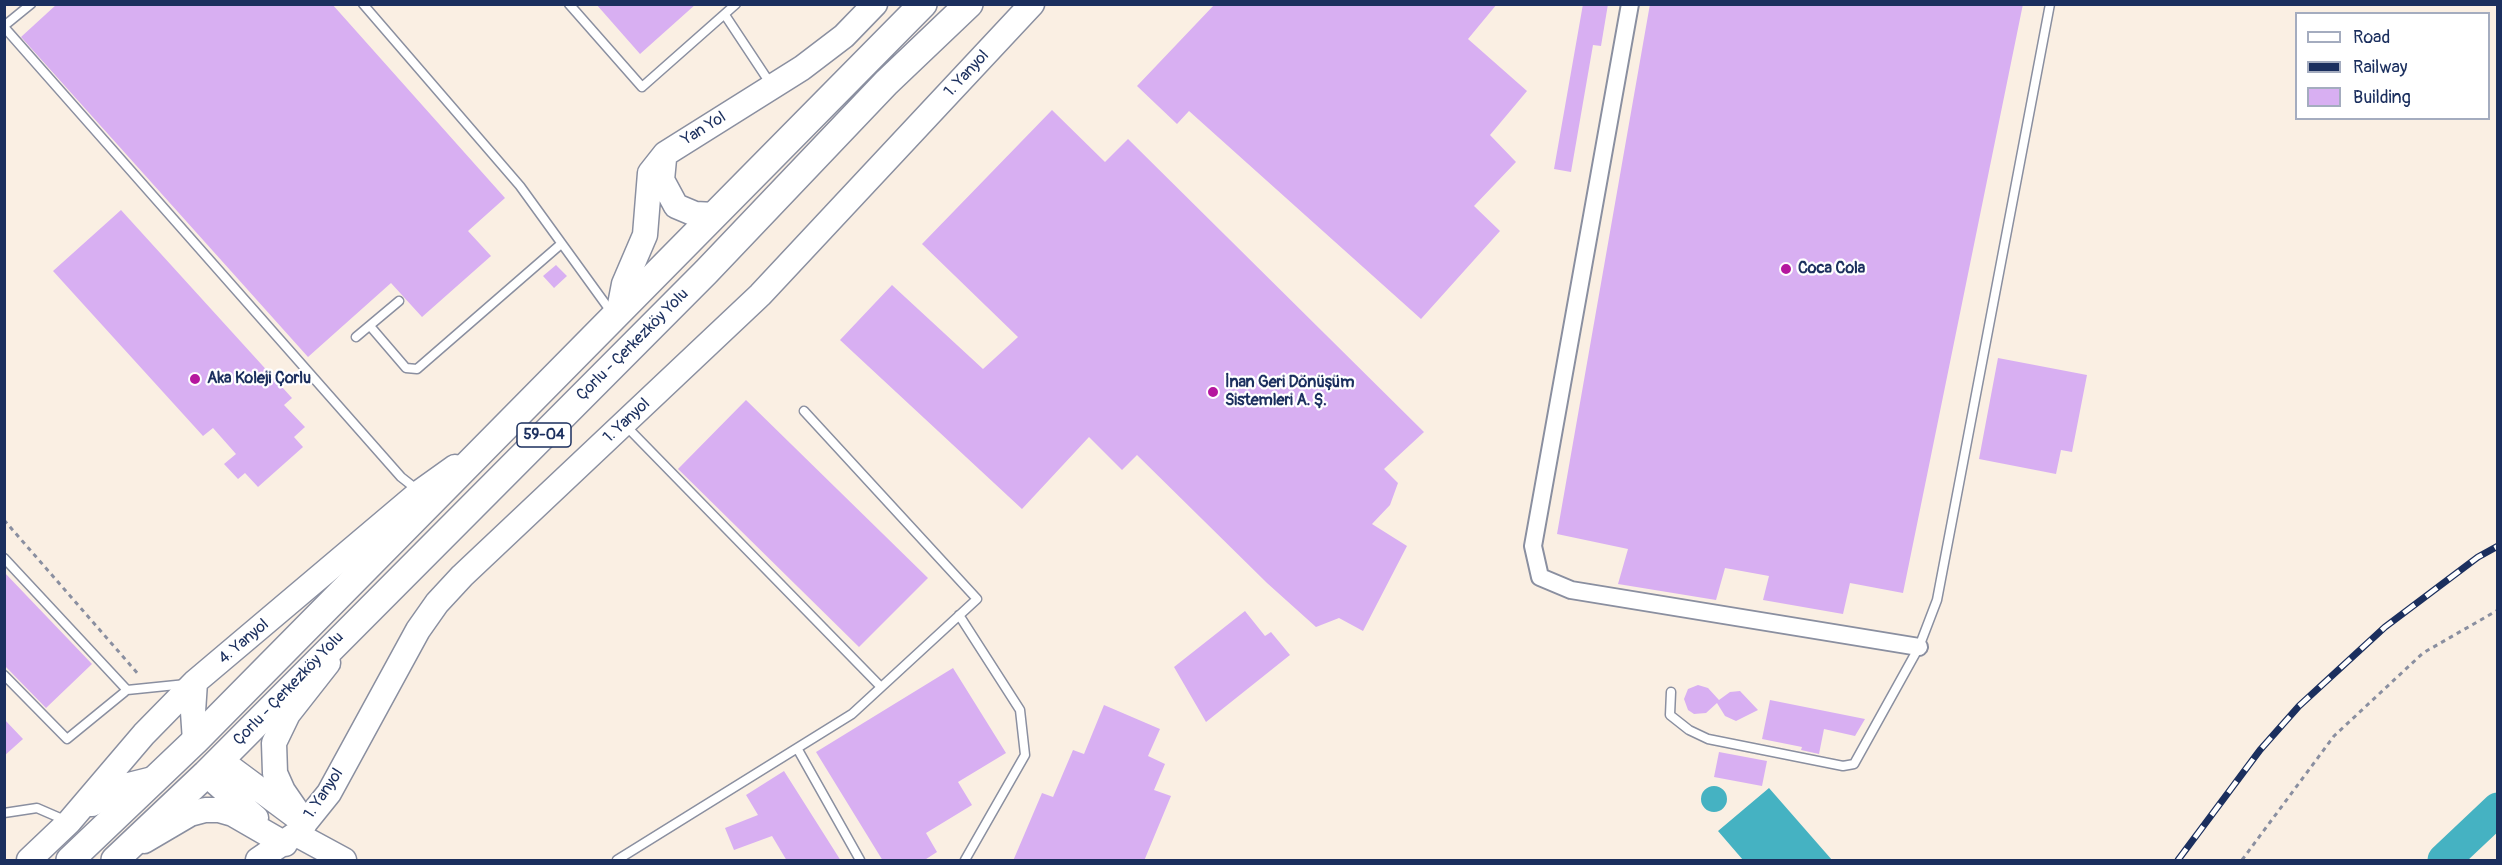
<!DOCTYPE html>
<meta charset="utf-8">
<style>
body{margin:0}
#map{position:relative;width:2502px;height:865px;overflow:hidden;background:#faefe3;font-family:Pangolin,sans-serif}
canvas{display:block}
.frame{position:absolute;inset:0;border:6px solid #1b2f5e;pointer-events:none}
.legend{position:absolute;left:2295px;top:12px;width:195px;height:108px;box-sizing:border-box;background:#fff;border:2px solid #a4acbf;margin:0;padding:8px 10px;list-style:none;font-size:18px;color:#1b2f5e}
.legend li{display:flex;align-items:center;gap:12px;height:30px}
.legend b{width:30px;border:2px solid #a4acbf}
</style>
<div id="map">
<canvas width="2502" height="865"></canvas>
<div class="frame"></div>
<ul class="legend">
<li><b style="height:8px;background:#fff"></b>Road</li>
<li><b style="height:8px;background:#1b2f5e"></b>Railway</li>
<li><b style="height:16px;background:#d8aff2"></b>Building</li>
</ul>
</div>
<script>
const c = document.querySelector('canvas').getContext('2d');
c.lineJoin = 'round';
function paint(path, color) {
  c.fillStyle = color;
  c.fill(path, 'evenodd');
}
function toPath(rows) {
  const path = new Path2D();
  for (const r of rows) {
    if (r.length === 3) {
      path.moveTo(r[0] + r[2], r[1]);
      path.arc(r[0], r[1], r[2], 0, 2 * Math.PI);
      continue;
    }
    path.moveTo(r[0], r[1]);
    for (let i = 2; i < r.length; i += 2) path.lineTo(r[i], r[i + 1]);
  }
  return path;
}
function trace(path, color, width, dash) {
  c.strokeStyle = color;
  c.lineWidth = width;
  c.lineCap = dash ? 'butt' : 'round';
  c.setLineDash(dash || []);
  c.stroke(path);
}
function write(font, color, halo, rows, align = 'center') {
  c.font = font + ' Pangolin,sans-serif';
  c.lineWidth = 4.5;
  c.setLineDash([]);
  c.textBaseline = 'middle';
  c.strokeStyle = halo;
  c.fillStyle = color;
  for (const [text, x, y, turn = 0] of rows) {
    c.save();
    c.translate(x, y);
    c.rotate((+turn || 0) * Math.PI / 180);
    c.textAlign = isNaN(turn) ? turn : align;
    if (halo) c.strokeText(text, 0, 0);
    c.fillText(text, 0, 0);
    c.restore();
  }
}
const water = toPath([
 [1714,799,13],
 [1769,788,1832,860,1743,860,1718,831]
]);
const river = toPath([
 [2444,860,2498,809]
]);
const building = toPath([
 [57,4,332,4,505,198,468,231,491,256,422,317,391,283,308,357,21,37],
 [596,4,696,4,640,54],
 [1215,4,1497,4,1468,39,1527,91,1490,135,1516,162,1474,206,1500,231,1421,319,1189,111,1177,124,1137,86],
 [1583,4,1608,4,1601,46,1593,45,1571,172,1554,169],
 [1650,4,2023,4,1903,593,1850,583,1843,614,1763,600,1769,576,1725,568,1716,600,1618,584,1628,549,1557,534],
 [1052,110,1105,162,1128,139,1424,432,1384,469,1398,483,1390,505,1372,524,1407,546,1363,631,1339,618,1316,627,1267,583,1137,455,1122,470,1089,437,1022,509,840,340,892,285,983,369,1018,337,922,244],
 [121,210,292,398,284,405,305,427,294,437,303,447,258,487,245,473,238,479,224,464,236,454,213,428,203,436,53,271],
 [556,265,567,276,554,288,543,276],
 [1998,358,2087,375,2072,452,2061,450,2056,474,1979,459],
 [746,400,928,578,859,647,678,469],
 [4,572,92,664,46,708,4,665],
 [1245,611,1265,636,1271,632,1290,655,1206,722,1174,667],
 [953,668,1006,753,958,782,972,805,926,833,937,852,923,861,883,861,816,752],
 [1698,685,1708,688,1719,700,1730,692,1740,691,1758,710,1736,721,1725,716,1717,703,1706,713,1694,714,1688,710,1684,699,1688,689],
 [1770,700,1865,719,1855,736,1824,729,1819,754,1801,750,1802,747,1762,739],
 [1104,705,1160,729,1148,756,1165,764,1154,790,1171,796,1144,861,1013,861,1042,793,1053,797,1073,750,1084,754],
 [4,719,23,739,4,756],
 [1719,752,1767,761,1762,786,1714,777],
 [784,771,841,861,787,861,772,836,734,850,725,828,758,815,746,795]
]);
const path = toPath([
 [4,520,139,675],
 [2242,860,2334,736,2423,653,2498,610]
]);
const lane = toPath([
 [363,4,520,186,612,313],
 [569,4,642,87,736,4],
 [725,15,772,86],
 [4,26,31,4],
 [4,27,401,477,420,492],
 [370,326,406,368,417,369,561,244],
 [356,337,399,301],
 [624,424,881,687],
 [4,558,127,690],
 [959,615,1020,710,1025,755,965,860],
 [4,675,67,739,127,690,186,684],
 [1671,692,1670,715,1689,730,1708,739,1843,766,1854,764,1919,647,1937,600,2050,4],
 [797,748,860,860],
 [4,813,37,808,67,821],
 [617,860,852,714,977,599,804,411]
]);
const street = toPath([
 [1630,4,1533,546,1540,577,1571,590,1919,647]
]);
const secondary = toPath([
 [664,159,662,180,676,206,695,214,715,215],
 [619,310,624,284,645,235,650,173,665,154,802,68,844,36,875,4],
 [195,741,193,712,195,682],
 [220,760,294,815],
 [206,774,256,818],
 [92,804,125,786,153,779],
 [305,823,283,791,275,773,274,743,288,714,328,663],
 [296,834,344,860],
 [144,841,190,814,205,810,219,810,233,814,285,844],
 [29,860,69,822,144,734,195,682,420,492,455,467],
 [258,860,296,834,329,793,418,630,437,603,462,576,760,295,1032,4]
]);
const primary = toPath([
 [70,860,195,741,923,4],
 [115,860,206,774,706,272,886,83,969,4]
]);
const rail = toPath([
 [2178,860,2260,750,2299,706,2385,627,2478,557,2498,546]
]);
const markers = [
 [1786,269,6,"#b5179e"],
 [195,379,6,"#b5179e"],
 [1213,392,6,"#b5179e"]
];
const shields = [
 [544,435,54]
];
const shieldNames = [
 ["59-04",544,435]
];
const streetNames = [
 ["1. Yanyol",967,74,-47],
 ["Yan Yol",704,129,-32],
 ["Çorlu - Çerkezköy Yolu",633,345,-45],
 ["1. Yanyol",627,421,-43],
 ["4. Yanyol",244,642,-40],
 ["Çorlu - Çerkezköy Yolu",289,689,-46],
 ["1. Yanyol",324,794,-56]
];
const poiNames = [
 ["Coca Cola",1798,269],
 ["Aka Koleji Çorlu",207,379],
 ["İnan Geri Dönüşüm",1225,383],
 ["Sistemleri A. Ş.",1225,401]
];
paint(water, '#45b2c2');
trace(river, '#45b2c2', 33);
paint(building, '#d8aff2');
trace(lane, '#8a8fa0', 11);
trace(street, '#8a8fa0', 20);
trace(secondary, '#8a8fa0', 27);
trace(primary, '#8a8fa0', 30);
trace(path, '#8a8fa0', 3, [4.5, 4.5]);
trace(lane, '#fff', 8);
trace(street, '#fff', 16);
trace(secondary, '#fff', 24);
trace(primary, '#fff', 27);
trace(rail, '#1b2f5e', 7);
trace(rail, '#fff', 4.5, [14]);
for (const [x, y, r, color] of markers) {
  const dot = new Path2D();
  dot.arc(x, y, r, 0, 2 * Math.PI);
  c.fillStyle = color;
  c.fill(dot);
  trace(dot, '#fff', 2);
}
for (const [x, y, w] of shields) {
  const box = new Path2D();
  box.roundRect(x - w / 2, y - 12, w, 24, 4.5);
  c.fillStyle = '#fff';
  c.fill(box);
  trace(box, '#1b2f5e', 1.5);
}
write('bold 15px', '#1b2f5e', null, shieldNames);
write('16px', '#1b2f5e', '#fff', streetNames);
write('bold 16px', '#1b2f5e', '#fff', poiNames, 'left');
</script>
